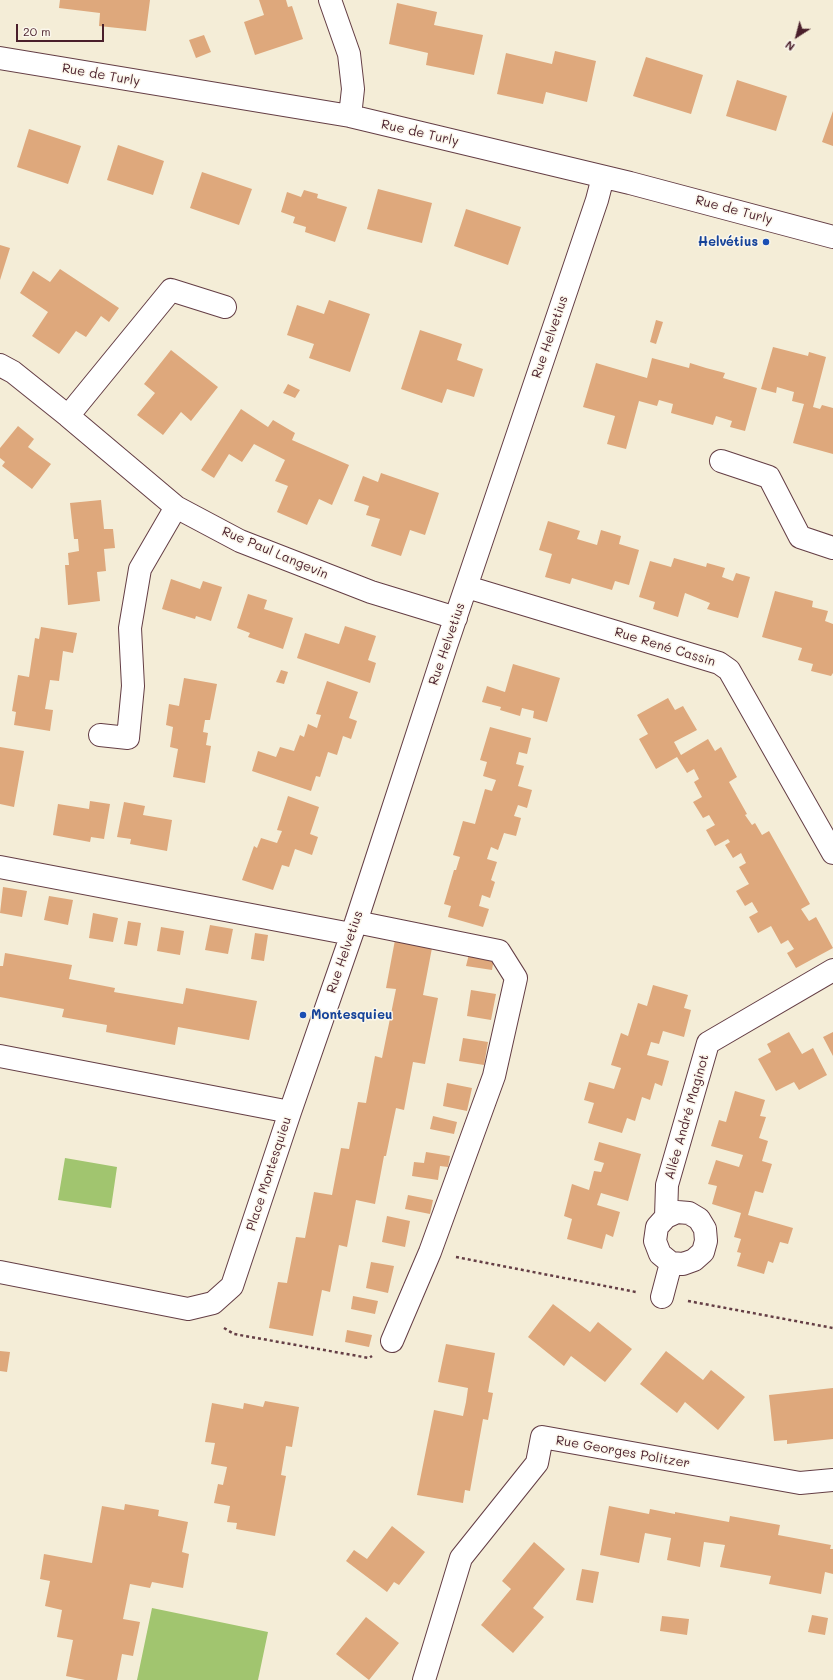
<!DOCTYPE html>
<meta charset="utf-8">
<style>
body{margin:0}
#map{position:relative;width:833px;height:1680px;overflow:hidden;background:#f4edd7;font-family:Mali,sans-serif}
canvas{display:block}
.north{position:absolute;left:777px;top:16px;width:40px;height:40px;-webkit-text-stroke:3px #fbf7ec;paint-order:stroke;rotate:216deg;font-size:11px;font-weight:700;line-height:16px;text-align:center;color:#4a1f2b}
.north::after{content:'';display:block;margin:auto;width:14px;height:18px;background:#4a1f2b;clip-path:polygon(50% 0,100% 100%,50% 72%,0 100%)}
.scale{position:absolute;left:16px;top:24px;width:88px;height:18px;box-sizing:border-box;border:2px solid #4a1f2b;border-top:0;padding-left:5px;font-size:12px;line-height:14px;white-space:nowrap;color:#4a1f2b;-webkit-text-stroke:3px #fbf7ec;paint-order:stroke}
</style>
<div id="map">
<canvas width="833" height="1680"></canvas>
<div class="north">N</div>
<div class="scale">20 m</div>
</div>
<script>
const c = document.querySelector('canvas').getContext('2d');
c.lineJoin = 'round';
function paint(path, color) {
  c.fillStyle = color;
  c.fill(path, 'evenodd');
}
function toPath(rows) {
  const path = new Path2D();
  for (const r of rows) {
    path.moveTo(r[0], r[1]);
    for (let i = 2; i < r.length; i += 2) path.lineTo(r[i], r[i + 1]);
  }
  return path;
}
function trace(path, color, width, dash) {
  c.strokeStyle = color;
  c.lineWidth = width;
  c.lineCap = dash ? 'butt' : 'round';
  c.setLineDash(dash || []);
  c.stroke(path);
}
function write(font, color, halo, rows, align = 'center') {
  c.font = font + ' Mali,sans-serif';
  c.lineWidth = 3;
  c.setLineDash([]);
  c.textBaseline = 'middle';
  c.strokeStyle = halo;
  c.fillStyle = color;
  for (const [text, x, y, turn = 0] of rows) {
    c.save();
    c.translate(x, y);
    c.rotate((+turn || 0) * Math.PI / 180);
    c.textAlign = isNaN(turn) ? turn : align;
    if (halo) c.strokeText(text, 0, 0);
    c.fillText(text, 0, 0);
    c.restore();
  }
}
const green = toPath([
 [65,1158,117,1167,111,1208,58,1200],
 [152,1608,268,1632,258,1680,137,1680]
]);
const building = toPath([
 [60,0,150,0,146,31,99,26,100,13,59,8],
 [259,0,286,0,288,7,292,6,303,39,255,55,244,22,264,15],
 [397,3,437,12,434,25,483,35,474,75,426,65,428,53,389,44],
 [204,35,211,52,196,58,189,40],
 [555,51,596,61,587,102,546,92,543,104,497,94,506,53,552,64],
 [646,57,703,75,691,114,633,96],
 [737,80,787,96,776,131,726,116],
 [833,111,833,146,822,142],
 [29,129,81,146,68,184,17,167],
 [118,145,164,161,153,195,107,180],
 [202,172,252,189,239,225,190,208],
 [378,189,432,203,422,243,367,229],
 [304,190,318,194,317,198,347,207,335,242,305,232,306,227,293,223,295,217,281,212,287,192,301,197],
 [466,209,521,227,508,265,454,246],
 [0,245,10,248,0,280],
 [60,269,119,308,109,322,101,316,86,337,76,331,59,354,32,336,48,312,20,293,33,271,50,282],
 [329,300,370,314,350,372,309,358,314,344,287,335,297,305,324,314],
 [656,320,663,322,656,344,650,342],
 [420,330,462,344,457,360,483,369,474,397,447,389,442,403,401,389],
 [773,347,808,356,809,352,826,357,813,407,820,409,822,405,833,408,833,454,793,443,804,404,792,401,794,392,777,387,776,393,761,389],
 [171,350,218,387,191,421,181,412,163,435,137,415,155,393,144,384],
 [652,358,689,368,690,363,706,368,725,373,723,378,757,388,745,431,730,427,732,421,716,416,713,425,671,413,673,404,659,400,657,406,639,401,626,449,607,444,615,416,583,407,596,363,647,378],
 [288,384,300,390,295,398,283,393],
 [241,409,268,427,273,420,295,433,292,440,349,465,332,505,319,499,307,525,277,512,288,486,275,481,285,460,254,444,242,462,229,454,214,478,201,470],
 [18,426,34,439,28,447,51,464,32,489,2,466,5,462,0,458,0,448],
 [381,473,439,493,425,535,410,530,401,556,371,546,380,519,366,515,369,506,354,501,363,476,378,482],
 [101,500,104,529,113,529,115,548,104,549,106,571,97,572,100,601,68,605,65,565,69,565,68,553,79,551,78,539,74,539,70,503],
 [548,521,580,531,577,539,597,545,601,530,621,536,619,544,639,550,629,585,615,581,612,590,572,578,570,584,545,577,552,554,539,550],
 [674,558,706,567,707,563,725,568,722,577,733,581,736,573,750,577,738,618,707,609,710,603,685,593,678,617,653,609,655,602,639,597,650,561,671,567],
 [171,579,200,589,203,581,222,587,211,621,196,616,195,619,162,609],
 [775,591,813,601,812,607,828,611,825,621,833,624,833,673,831,676,811,671,813,664,798,660,802,648,762,637],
 [248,594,267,600,264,609,293,618,283,649,248,637,250,633,237,628],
 [345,626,376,636,368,660,376,663,370,683,297,658,305,633,339,644],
 [41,627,77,633,73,653,63,651,59,681,50,680,45,709,53,710,50,731,14,725,16,712,12,711,18,675,29,677,35,638,39,639],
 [513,664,560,678,547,722,533,718,534,711,522,708,520,716,500,710,501,707,482,702,487,686,505,692],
 [281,670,288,672,284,684,276,682],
 [184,678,217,684,210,720,205,720,203,732,208,733,206,745,211,746,205,783,173,777,178,749,170,747,173,727,166,725,169,704,179,706],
 [327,681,358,692,349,718,357,721,351,739,343,736,337,755,328,752,320,777,316,776,311,791,252,771,258,751,276,757,280,747,294,751,300,735,304,737,308,724,317,728,321,715,316,714],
 [668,698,675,710,683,706,697,730,674,742,681,755,708,739,715,751,721,747,737,777,729,782,747,814,745,815,752,825,755,823,762,835,769,831,810,904,801,909,809,921,816,917,833,948,796,968,787,953,794,949,788,940,781,944,771,926,758,933,749,917,758,912,752,902,745,906,736,891,749,884,739,867,746,863,741,853,733,858,725,845,730,842,728,839,715,846,706,830,715,825,709,815,703,818,693,802,702,797,694,782,699,779,694,769,687,773,677,757,656,769,639,739,648,734,637,715],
 [490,727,531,738,527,754,519,752,516,764,524,766,518,786,532,790,527,808,518,805,514,816,521,818,516,836,504,833,498,850,491,847,487,859,497,862,491,880,495,882,490,898,482,895,479,906,489,909,483,927,448,917,451,906,444,904,454,870,456,870,460,857,453,855,463,821,475,824,485,789,492,791,496,780,483,776,487,762,480,760],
 [0,747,24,751,14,807,0,804],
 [288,796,319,807,310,834,318,837,312,855,295,849,289,867,282,865,273,890,242,880,254,846,257,848,261,838,277,843,282,831,277,830],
 [90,801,110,804,104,839,91,837,90,842,53,835,58,804,89,809],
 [124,802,145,806,143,815,172,820,167,851,130,844,131,839,117,837],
 [3,887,27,891,22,917,0,913],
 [49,896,73,900,68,925,44,920],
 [93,913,118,918,113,942,89,938],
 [128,921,141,923,137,946,124,944],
 [210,925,233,929,228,954,205,950],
 [161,927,184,931,180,955,157,951],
 [255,933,268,935,264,961,251,959],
 [395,940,432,948,423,995,438,998,425,1064,413,1062,404,1110,396,1108,386,1156,384,1156,375,1204,356,1200,347,1247,339,1245,330,1292,322,1290,313,1336,269,1328,278,1282,287,1283,296,1237,305,1238,314,1192,332,1195,341,1148,349,1149,358,1102,366,1103,375,1056,382,1058,396,989,386,988],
 [5,953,72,965,69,979,115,988,114,992,183,1004,186,988,257,1001,249,1040,178,1027,175,1045,106,1032,107,1025,62,1017,64,1009,0,997,0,966,3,966],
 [469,954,494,958,492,970,466,966],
 [653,985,688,995,684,1008,691,1010,684,1037,663,1031,659,1044,651,1042,647,1055,669,1061,662,1086,655,1083,650,1100,642,1097,635,1121,627,1118,622,1133,588,1123,594,1103,584,1100,589,1082,614,1089,621,1068,611,1065,621,1033,628,1036,638,1003,647,1006],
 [471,990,496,994,491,1020,467,1016],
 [789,1032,802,1054,813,1048,827,1075,799,1090,794,1082,776,1091,758,1059,771,1052,767,1044],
 [833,1032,833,1056,823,1037],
 [463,1038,488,1042,484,1065,459,1061],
 [447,1083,472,1088,467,1111,443,1106],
 [735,1091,765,1100,760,1116,766,1117,759,1138,768,1141,762,1161,772,1164,763,1193,755,1191,748,1215,793,1228,788,1244,780,1242,773,1263,768,1261,764,1274,737,1266,741,1253,737,1252,741,1239,734,1237,741,1213,712,1204,717,1186,708,1184,716,1160,739,1167,743,1155,711,1146,719,1120,726,1122],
 [433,1116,457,1122,454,1134,430,1129],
 [599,1142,641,1154,628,1201,601,1193,597,1205,620,1212,613,1237,606,1234,602,1249,567,1239,572,1219,564,1216,572,1184,589,1190,594,1171,601,1172,604,1163,594,1160],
 [426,1152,450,1156,448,1167,440,1166,438,1180,412,1176,414,1162,424,1163],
 [408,1195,433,1200,430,1214,405,1209],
 [387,1216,410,1221,405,1247,382,1242],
 [371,1262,394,1266,388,1293,366,1288],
 [353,1296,378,1301,375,1314,351,1309],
 [553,1304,590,1332,598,1322,632,1349,605,1382,571,1356,564,1366,528,1337],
 [347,1330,372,1335,369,1347,345,1342],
 [446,1344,495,1353,488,1392,493,1393,488,1420,483,1419,470,1491,465,1490,463,1503,417,1495,434,1410,463,1416,466,1402,468,1388,438,1382],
 [0,1351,10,1352,7,1372,0,1371],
 [666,1351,703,1380,711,1370,745,1397,718,1430,685,1402,677,1413,640,1384],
 [833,1388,833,1439,787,1444,787,1440,774,1441,769,1395],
 [265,1401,299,1407,292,1447,286,1446,281,1475,286,1476,275,1536,236,1529,237,1523,227,1522,230,1506,214,1503,218,1484,223,1485,227,1467,211,1464,215,1443,205,1442,212,1403,243,1409,244,1403,263,1407],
 [125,1504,159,1510,158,1516,188,1522,182,1552,189,1554,183,1588,152,1582,150,1588,130,1584,123,1619,140,1622,133,1656,122,1654,117,1680,85,1680,66,1676,73,1640,57,1637,62,1610,45,1606,50,1581,40,1579,44,1554,92,1563,102,1506,124,1510],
 [609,1506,649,1514,650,1509,675,1514,675,1512,729,1522,730,1516,780,1525,778,1535,831,1545,830,1549,833,1549,833,1574,825,1572,821,1594,769,1584,771,1576,720,1567,725,1545,704,1542,700,1567,667,1560,671,1538,645,1533,639,1563,600,1555],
 [392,1526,425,1552,399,1585,394,1582,387,1592,346,1561,354,1550,367,1559],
 [534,1542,565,1569,533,1608,544,1617,513,1653,481,1625,511,1589,502,1581],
 [582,1569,599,1572,593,1603,576,1600],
 [812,1615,828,1618,825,1635,808,1632],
 [662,1616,689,1619,687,1635,660,1631],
 [366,1617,399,1643,369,1680,336,1654]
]);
const path = toPath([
 [456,1257,636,1292],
 [688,1301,833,1328],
 [224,1328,234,1334,369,1358,372,1356]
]);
const minor = toPath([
 [330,0,349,54,353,89,350,116],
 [0,58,350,116,630,183,833,237],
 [0,365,13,372,68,416,176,507,240,541,371,592,456,618],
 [68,416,171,290,225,307],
 [721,461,769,477,800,537,833,548],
 [467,587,719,663,729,670,833,853],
 [100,735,128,738,133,686,130,628,140,569,176,507],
 [0,867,351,934],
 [356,922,499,951,516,978,494,1076,430,1252,392,1341],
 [0,1056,290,1112],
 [666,1217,677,1212,689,1213,699,1219,705,1229,706,1241,703,1252,694,1260,683,1264,671,1263,660,1254,655,1241,657,1227,666,1217,667,1185,708,1043,833,970],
 [0,1272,188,1309,213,1303,232,1286,290,1112,356,922,446,646,597,200,603,177],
 [662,1297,671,1263],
 [424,1680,461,1558,537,1463,542,1437,800,1483,833,1480]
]);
const markers = [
 [766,242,4,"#1a4fb4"],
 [303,1015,4,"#1a4fb4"]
];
const streetNames = [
 ["Rue de Turly",101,75,10],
 ["Rue de Turly",420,133,13],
 ["Rue de Turly",734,210,15],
 ["Rue Helvetius",550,337,-71],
 ["Rue Paul Langevin",275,553,23],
 ["Rue Helvetius",447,644,-71],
 ["Rue René Cassin",665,647,17],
 ["Rue Helvetius",345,952,-71],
 ["Allée André Maginot",687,1117,-74],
 ["Place Montesquieu",269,1174,-72],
 ["Rue Georges Politzer",623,1452,10]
];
const transitNames = [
 ["Helvétius",758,242],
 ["Montesquieu",311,1015,"left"]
];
paint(green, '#a1c56f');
paint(building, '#dea87c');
trace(minor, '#643e45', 24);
trace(path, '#643e45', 2.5, [3, 3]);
trace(minor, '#fff', 22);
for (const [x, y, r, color] of markers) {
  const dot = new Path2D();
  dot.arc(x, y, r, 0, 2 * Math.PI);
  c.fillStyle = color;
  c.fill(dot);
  trace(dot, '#fbf7ec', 1.5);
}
write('13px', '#4a1f2b', '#fbf7ec', streetNames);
write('bold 13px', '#164399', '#fbf7ec', transitNames, 'right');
</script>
